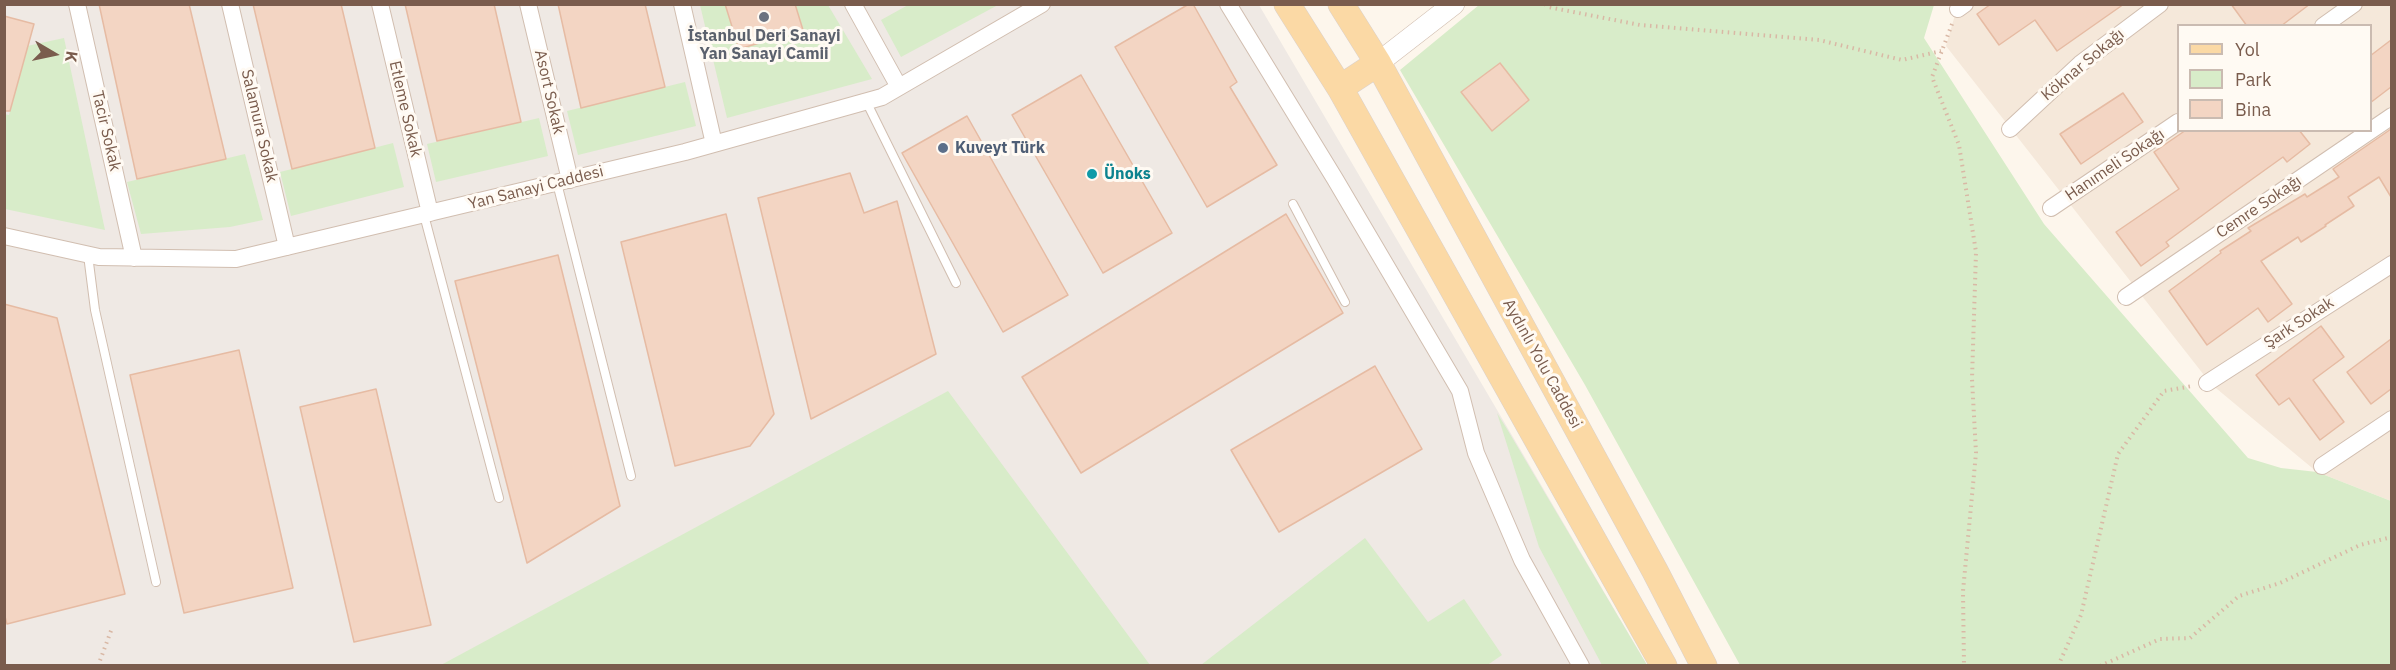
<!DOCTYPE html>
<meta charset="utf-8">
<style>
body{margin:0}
#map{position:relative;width:2396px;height:670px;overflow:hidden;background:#fdf6ec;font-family:"IBM Plex Sans",sans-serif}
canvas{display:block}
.frame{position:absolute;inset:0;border:6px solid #7a5c4d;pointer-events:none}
.legend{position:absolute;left:2177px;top:24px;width:195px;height:108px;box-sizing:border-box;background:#fffaf3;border:2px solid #cabbb1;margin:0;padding:8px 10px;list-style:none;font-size:18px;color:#7a5c4d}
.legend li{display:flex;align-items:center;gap:12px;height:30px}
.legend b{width:30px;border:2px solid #cabbb1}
.north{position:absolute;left:24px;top:24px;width:60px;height:60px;-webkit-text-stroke:4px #fffaf3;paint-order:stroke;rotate:99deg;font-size:16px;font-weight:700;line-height:24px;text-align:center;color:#7a5c4d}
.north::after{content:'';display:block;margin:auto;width:21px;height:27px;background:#7a5c4d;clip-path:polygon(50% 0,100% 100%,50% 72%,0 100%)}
</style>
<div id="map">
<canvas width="2396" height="670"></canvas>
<div class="frame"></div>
<ul class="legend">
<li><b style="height:8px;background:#fbd9a5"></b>Yol</li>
<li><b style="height:16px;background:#d8ecc9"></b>Park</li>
<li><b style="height:16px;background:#f3d5c3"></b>Bina</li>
</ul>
<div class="north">K</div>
</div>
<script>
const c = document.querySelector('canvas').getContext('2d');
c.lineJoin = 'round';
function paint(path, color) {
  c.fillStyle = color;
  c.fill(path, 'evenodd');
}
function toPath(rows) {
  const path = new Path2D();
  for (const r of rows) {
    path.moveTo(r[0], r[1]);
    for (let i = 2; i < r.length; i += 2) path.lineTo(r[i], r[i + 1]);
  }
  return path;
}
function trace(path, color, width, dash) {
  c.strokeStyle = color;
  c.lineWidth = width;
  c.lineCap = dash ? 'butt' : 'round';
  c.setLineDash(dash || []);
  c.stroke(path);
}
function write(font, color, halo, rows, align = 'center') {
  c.font = font + ' "IBM Plex Sans",sans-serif';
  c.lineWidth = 6;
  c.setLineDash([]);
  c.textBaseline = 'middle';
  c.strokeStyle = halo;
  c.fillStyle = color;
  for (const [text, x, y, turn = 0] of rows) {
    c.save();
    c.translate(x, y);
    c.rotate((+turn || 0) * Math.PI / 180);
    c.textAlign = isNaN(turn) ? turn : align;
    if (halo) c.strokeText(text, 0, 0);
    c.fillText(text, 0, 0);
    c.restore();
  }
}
const residential = toPath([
 [1955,5,2391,5,2391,501,2317,472,2211,384,1946,46,1957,8],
 [2178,26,2370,26,2370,130,2178,130]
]);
const industrial = toPath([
 [4,5,1259,5,1647,665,5,665]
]);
const green = toPath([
 [700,5,828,5,872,79,727,118],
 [908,5,908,4,998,5,901,57,881,20],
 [1479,5,1934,5,1924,38,2044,224,2248,458,2281,468,2317,472,2391,501,2391,665,1740,665,1585,385,1400,70],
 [64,38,105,230,5,209,4,114,9,115,27,46],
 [685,82,696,126,578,155,567,111],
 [539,118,548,156,436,182,427,144],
 [393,143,404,187,291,216,280,172],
 [245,154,263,220,230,227,141,234,127,182],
 [948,391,1150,665,441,665],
 [1497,413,1507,429,1647,665,1602,665,1539,547],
 [1365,538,1428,622,1464,599,1502,655,1486,666,1201,665]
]);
const building = toPath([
 [99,4,189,4,226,159,137,179,99,4],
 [253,4,341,4,375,148,292,169,253,4],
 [405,4,494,4,521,122,437,141,405,4],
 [558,4,645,4,665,87,581,108,558,4],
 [725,4,795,4,803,30,739,49,725,4],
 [1189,4,1193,4,1237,82,1230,87,1277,165,1207,207,1115,47,1189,4],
 [1991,4,2124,4,2057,51,2035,20,1999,45,1977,14,1991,4],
 [2231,4,2310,4,2281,26,2247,26,2231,4],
 [4,16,34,24,10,111,4,111,4,16],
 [2391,40,2391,87,2370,103,2370,56,2391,40],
 [1500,63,1529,100,1492,131,1461,92,1500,63],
 [1081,75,1172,233,1103,273,1012,115,1081,75],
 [2123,93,2143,122,2081,164,2060,134,2123,93],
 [967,116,1068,295,1003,332,902,153,967,116],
 [2391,129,2391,197,2379,177,2348,197,2354,206,2325,225,2326,226,2301,242,2298,237,2261,261,2292,304,2268,322,2258,308,2207,345,2169,291,2221,253,2220,251,2251,231,2248,228,2305,194,2307,197,2339,177,2333,169,2391,129],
 [2186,130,2299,130,2310,144,2287,162,2283,157,2230,195,2166,242,2169,246,2141,266,2116,232,2179,189,2154,152,2186,130],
 [850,173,864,213,897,201,936,354,811,419,758,198,850,173],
 [726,214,774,414,750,446,675,466,621,242,726,214],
 [1286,214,1343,313,1081,473,1022,377,1286,214],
 [558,255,620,506,527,563,455,281,558,255],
 [4,304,57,318,125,594,7,624,4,613,4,304],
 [2321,326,2344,357,2313,380,2344,422,2320,440,2289,398,2279,405,2256,375,2321,326],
 [2391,339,2391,389,2371,404,2347,372,2391,339],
 [239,350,293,588,184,613,130,375,239,350],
 [1375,366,1422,449,1279,532,1231,450,1375,366],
 [376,389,431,625,354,642,300,407,376,389]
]);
const path = toPath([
 [1545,4,1548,7,1640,25,1819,40,1902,60,1941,51],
 [1952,24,1932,77,1959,145,1976,252,1972,379,1976,453,1963,591,1964,666],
 [98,666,112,628],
 [2058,666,2081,615,2118,454,2164,391,2192,386],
 [2100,666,2160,639,2190,638,2239,596,2280,583,2360,545,2392,537]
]);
const service = toPath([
 [866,101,956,283],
 [557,183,631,476],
 [1293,204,1345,302],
 [424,215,499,498],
 [88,255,95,310,156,582]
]);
const minor = toPath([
 [77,4,134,258],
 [230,4,287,247],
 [380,4,430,213],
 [528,4,570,180],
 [682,4,714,144],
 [853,4,899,87],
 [1228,4,1335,179,1460,391,1476,453,1522,560,1581,666],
 [1958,9,1965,4],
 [2323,26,2354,4],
 [2010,129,2080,64,2160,4],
 [2051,208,2178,122],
 [4,236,99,257,236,259,685,152,882,97,1042,4],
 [2126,297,2392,116],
 [2207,383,2392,264],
 [2322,466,2392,419]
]);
const tertiary = toPath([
 [1378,63,1454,4]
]);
const primary = toPath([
 [1287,4,1340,88,1664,666],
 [1341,4,1378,63,1655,571,1704,666],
 [1340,88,1378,63]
]);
const markers = [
 [764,17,6,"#6b7280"],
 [943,148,6,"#5c6f8a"],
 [1092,174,6,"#0f9aa8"]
];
const worshipNames = [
 ["İstanbul Deri Sanayi",764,36],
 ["Yan Sanayi Camii",764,54]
];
const streetNames = [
 ["Köknar Sokağı",2083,65,-40],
 ["Asort Sokak",549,92,77],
 ["Etleme Sokak",405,109,77],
 ["Salamura Sokak",259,126,77],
 ["Tacir Sokak",106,131,77],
 ["Hanımeli Sokağı",2115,165,-34],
 ["Yan Sanayi Caddesi",536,188,-14],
 ["Cemre Sokağı",2259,207,-34],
 ["Şark Sokak",2299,323,-33],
 ["Aydınlı Yolu Caddesi",1542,364,61]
];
const serviceNames = [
 ["Kuveyt Türk",955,148]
];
const cultureNames = [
 ["Ünoks",1104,174]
];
paint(residential, '#f5e8da');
paint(industrial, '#efe9e4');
paint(green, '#d8ecc9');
paint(building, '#f3d5c3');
trace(building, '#e6bba3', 1.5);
trace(service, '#d1beb0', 10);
trace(minor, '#d1beb0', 18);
trace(tertiary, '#d1beb0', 22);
trace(primary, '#dad1cd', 27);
trace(path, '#d9b8a5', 4, [1.5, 4.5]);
trace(service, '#fff', 8);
trace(minor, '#fff', 16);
trace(tertiary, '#fff', 21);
trace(primary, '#fbd9a5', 26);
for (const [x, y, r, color] of markers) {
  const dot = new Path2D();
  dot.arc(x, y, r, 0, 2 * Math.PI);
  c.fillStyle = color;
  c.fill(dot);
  trace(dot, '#fffaf3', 2);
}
write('bold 16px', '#5b616d', '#fffaf3', worshipNames);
write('16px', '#7a5c4d', '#fffaf3', streetNames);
write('bold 16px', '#4e5e75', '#fffaf3', serviceNames, 'left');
write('bold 16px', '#0d838f', '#fffaf3', cultureNames, 'left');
</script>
